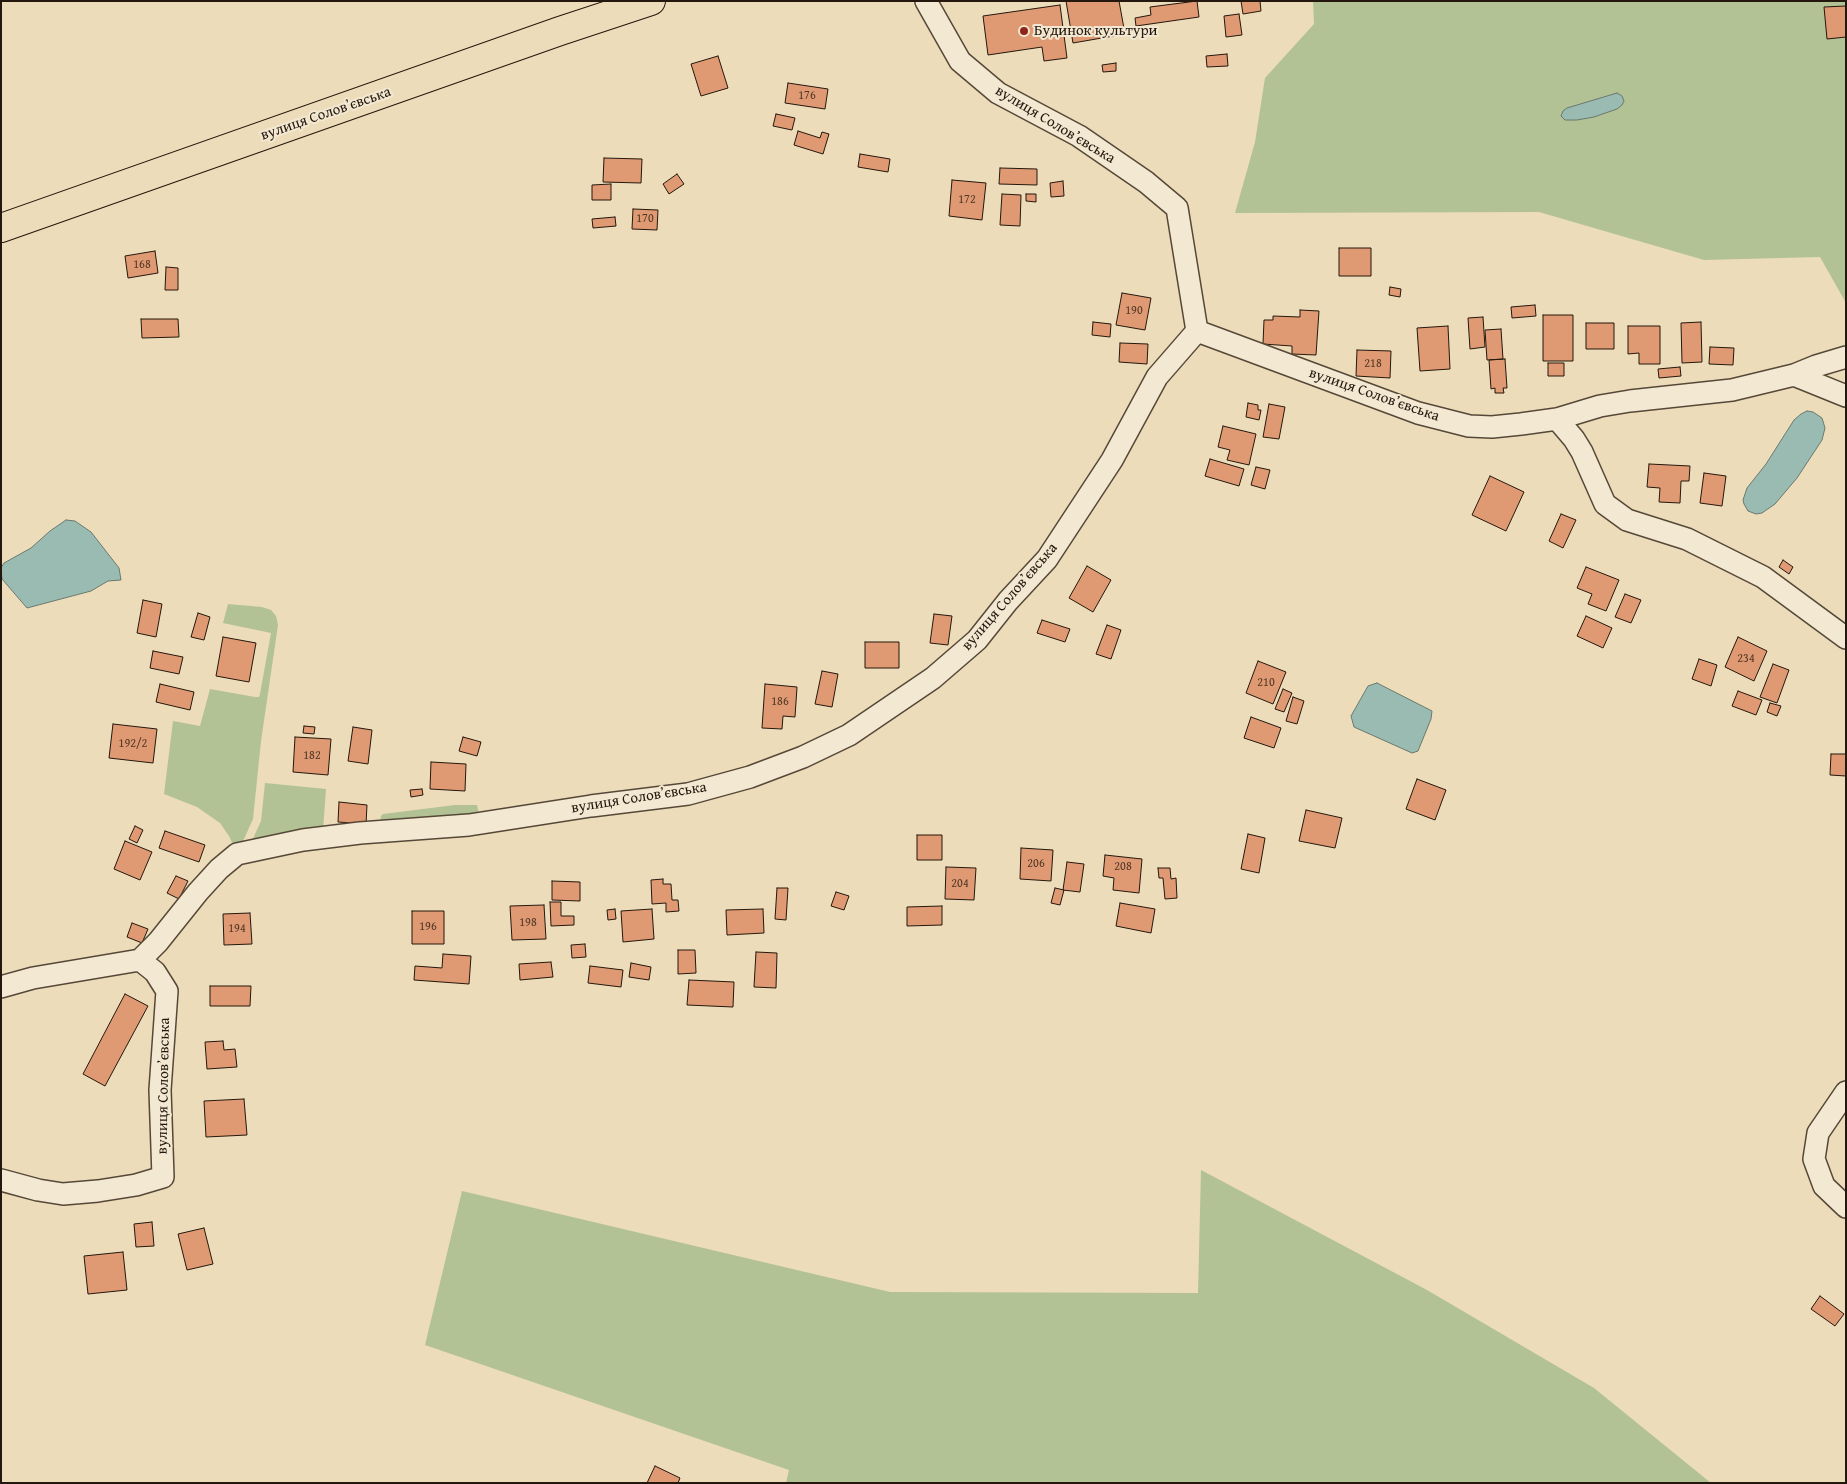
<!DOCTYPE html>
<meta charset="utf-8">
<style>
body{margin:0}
#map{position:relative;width:1847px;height:1484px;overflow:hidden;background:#ecdcb9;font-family:"Gentium Book Plus",serif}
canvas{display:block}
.frame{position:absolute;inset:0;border:2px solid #24170d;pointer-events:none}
</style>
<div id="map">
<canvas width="1847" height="1484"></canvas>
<div class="frame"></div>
</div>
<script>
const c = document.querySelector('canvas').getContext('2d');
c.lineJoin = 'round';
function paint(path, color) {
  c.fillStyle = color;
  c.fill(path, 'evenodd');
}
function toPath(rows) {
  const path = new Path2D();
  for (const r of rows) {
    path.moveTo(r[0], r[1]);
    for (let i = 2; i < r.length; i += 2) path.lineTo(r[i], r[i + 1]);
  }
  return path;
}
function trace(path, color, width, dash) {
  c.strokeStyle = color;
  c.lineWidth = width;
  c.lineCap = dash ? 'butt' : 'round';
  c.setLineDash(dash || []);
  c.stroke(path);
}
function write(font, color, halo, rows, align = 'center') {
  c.font = font + ' "Gentium Book Plus",serif';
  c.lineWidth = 4;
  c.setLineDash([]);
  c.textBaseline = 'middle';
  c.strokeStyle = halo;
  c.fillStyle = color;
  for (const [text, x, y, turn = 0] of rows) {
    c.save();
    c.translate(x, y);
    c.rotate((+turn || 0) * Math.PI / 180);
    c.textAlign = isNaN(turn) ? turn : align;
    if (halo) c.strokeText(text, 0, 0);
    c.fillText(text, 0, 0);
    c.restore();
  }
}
const green = toPath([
 [1313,1,1846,1,1846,303,1820,257,1704,260,1539,212,1235,213,1255,142,1265,78,1314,24],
 [228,604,262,607,271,610,276,616,278,625,261,741,253,819,244,839,239,846,234,847,229,836,220,823,197,807,164,794,173,721,200,726,210,689,255,697,259,697,260,694,271,633,223,623],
 [265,783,326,789,323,830,251,843,261,821],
 [455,805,477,805,479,815,380,824,381,816,383,814],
 [1201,1170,1427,1290,1594,1388,1711,1483,786,1483,789,1470,425,1345,462,1191,890,1292,1198,1293]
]);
const water = toPath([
 [1617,93,1622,96,1624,101,1622,105,1617,109,1594,117,1577,120,1565,120,1561,116,1563,111,1567,108,1617,93],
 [1807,411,1813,412,1822,418,1825,428,1822,440,1797,478,1775,504,1762,513,1756,514,1748,511,1744,504,1743,500,1747,488,1766,464,1794,420,1801,414,1807,411],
 [66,520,75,521,91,532,119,568,121,580,108,581,91,591,27,608,2,579,1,568,4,563,31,548,50,531,66,520],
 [1377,683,1432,711,1431,719,1418,751,1412,753,1354,727,1351,716,1368,686,1377,683]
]);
const building = toPath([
 [1066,1,1119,1,1125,34,1073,43,1066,1],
 [1197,1,1199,17,1136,26,1135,18,1151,15,1150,7,1197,1],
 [1241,1,1260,1,1261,11,1243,14,1241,1],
 [1060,5,1067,58,1044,61,1042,47,988,55,983,16,1060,5],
 [1846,6,1846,37,1827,39,1824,7,1846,6],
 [1239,14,1242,35,1226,37,1224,16,1239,14],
 [1227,54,1228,66,1207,67,1206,56,1227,54],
 [718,56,728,88,701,96,691,64,718,56],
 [1116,63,1116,71,1103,72,1102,65,1116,63],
 [788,83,828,89,825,109,785,103,788,83],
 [776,114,795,118,792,130,773,126,776,114],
 [798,131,820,138,822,132,829,134,823,154,794,145,798,131],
 [860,154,890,159,888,172,858,167,860,154],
 [604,158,642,159,641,183,603,182,604,158],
 [1000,168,1037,169,1037,185,999,184,1000,168],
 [677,174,684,184,669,194,663,184,677,174],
 [952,180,986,183,982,220,949,216,952,180],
 [1063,181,1064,196,1051,197,1050,183,1063,181],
 [611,184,611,200,592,200,592,185,611,184],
 [1002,194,1021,195,1020,226,1000,225,1002,194],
 [1026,194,1036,194,1036,202,1026,201,1026,194],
 [633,209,658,210,657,230,632,229,633,209],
 [615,217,616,226,593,228,592,219,615,217],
 [1339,248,1371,248,1371,276,1339,276,1339,248],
 [155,251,158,273,128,278,125,256,155,251],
 [166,267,178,268,178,290,165,290,166,267],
 [1390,287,1401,289,1400,297,1389,295,1390,287],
 [1122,293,1151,298,1145,330,1116,325,1122,293],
 [1535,305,1536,316,1512,318,1511,307,1535,305],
 [1300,310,1319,311,1316,355,1292,354,1292,346,1263,344,1264,320,1273,320,1273,316,1300,317,1300,310],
 [1543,315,1573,315,1573,361,1543,361,1543,315],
 [1483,317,1485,347,1470,349,1468,318,1483,317],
 [141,319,178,319,179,337,142,338,141,319],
 [1093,322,1111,324,1110,337,1092,335,1093,322],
 [1701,322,1702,362,1682,363,1681,323,1701,322],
 [1586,323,1614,323,1614,349,1586,349,1586,323],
 [1448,326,1450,369,1420,371,1417,328,1448,326],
 [1628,326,1660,326,1660,364,1639,364,1639,353,1628,354,1628,326],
 [1501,329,1503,359,1487,360,1485,330,1501,329],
 [1120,343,1148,344,1147,364,1119,362,1120,343],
 [1710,347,1734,348,1733,365,1709,364,1710,347],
 [1357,350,1391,351,1390,378,1356,376,1357,350],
 [1505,359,1507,388,1503,388,1504,393,1495,393,1495,388,1491,389,1489,360,1505,359],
 [1548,363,1564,363,1564,376,1548,376,1548,363],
 [1680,367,1681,376,1659,378,1658,369,1680,367],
 [1248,403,1258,405,1258,410,1261,410,1259,420,1246,417,1248,403],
 [1269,404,1285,407,1279,439,1263,437,1269,404],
 [1223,426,1256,434,1249,465,1227,460,1230,450,1218,447,1223,426],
 [1210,459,1244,469,1239,486,1205,476,1210,459],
 [1649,464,1690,466,1689,481,1681,481,1680,503,1659,502,1660,488,1647,487,1649,464],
 [1256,467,1270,470,1265,489,1251,485,1256,467],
 [1704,473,1726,476,1722,506,1700,503,1704,473],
 [1490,476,1524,492,1506,531,1472,515,1490,476],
 [1561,514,1576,520,1563,548,1549,541,1561,514],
 [1783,560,1793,567,1789,574,1779,567,1783,560],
 [1087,566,1111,580,1093,612,1069,598,1087,566],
 [1586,567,1619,580,1606,611,1588,604,1592,594,1577,588,1586,567],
 [1625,594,1641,600,1631,623,1615,617,1625,594],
 [143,600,162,604,156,637,137,633,143,600],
 [198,613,210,617,204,640,191,637,198,613],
 [934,614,952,616,948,645,930,643,934,614],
 [1586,616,1612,628,1603,648,1577,636,1586,616],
 [1042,620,1070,629,1065,642,1037,633,1042,620],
 [1107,625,1121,630,1111,659,1096,654,1107,625],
 [223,637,256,643,249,682,216,676,223,637],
 [1738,637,1767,651,1754,681,1725,667,1738,637],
 [865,642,899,642,899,668,865,668,865,642],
 [153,651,183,657,179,674,150,668,153,651],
 [1699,659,1717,665,1711,686,1692,679,1699,659],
 [1258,661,1286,672,1273,704,1246,693,1258,661],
 [1773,664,1789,670,1777,703,1760,697,1773,664],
 [822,671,838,674,832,707,815,704,822,671],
 [160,684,194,692,190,710,156,702,160,684],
 [765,684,797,687,795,717,783,716,782,729,762,728,765,684],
 [1283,689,1292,693,1284,712,1275,709,1283,689],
 [1738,691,1762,700,1756,715,1732,706,1738,691],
 [1293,697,1304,701,1297,724,1286,721,1293,697],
 [1770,703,1781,706,1777,716,1767,712,1770,703],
 [1251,717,1281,728,1274,748,1244,738,1251,717],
 [113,724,157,729,153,763,109,758,113,724],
 [304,726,315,727,314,734,303,733,304,726],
 [353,727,372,730,368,764,348,761,353,727],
 [295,737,331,739,328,775,293,772,295,737],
 [463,737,481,742,477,756,459,751,463,737],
 [1831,754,1846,754,1846,776,1830,775,1831,754],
 [431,762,466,764,465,791,430,789,431,762],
 [1417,779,1446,790,1435,820,1406,809,1417,779],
 [422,789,423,795,411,797,410,790,422,789],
 [339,802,367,805,366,824,338,822,339,802],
 [1306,810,1342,818,1335,848,1299,841,1306,810],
 [135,826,143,830,137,843,129,839,135,826],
 [165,831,205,845,199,862,159,848,165,831],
 [1248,834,1265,838,1259,873,1241,869,1248,834],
 [917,835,942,835,942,860,917,860,917,835],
 [125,841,152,852,140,880,114,869,125,841],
 [1021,848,1053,850,1051,881,1020,879,1021,848],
 [1105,855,1142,859,1139,893,1113,890,1114,878,1103,876,1105,855],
 [1067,862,1084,864,1080,892,1063,890,1067,862],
 [946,867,976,868,974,900,945,899,946,867],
 [1158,868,1170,868,1171,879,1176,878,1177,898,1165,899,1163,878,1159,878,1158,868],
 [176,876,188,881,179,899,167,893,176,876],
 [663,879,663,884,671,884,672,900,678,900,679,911,666,912,666,903,652,904,651,880,663,879],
 [552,881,580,882,580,901,552,900,552,881],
 [777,888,788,888,786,920,775,919,777,888],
 [1055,888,1064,890,1060,905,1051,903,1055,888],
 [836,892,849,896,844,910,831,906,836,892],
 [550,902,561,902,561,916,574,916,574,925,551,926,550,902],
 [1120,903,1155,909,1151,933,1116,926,1120,903],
 [544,905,546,939,512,940,510,906,544,905],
 [942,906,942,925,907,926,907,907,942,906],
 [615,909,616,919,608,920,607,910,615,909],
 [652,909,654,939,623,942,621,911,652,909],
 [763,909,764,933,727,935,726,910,763,909],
 [412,911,444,911,444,944,412,944,412,911],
 [250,913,252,944,224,945,223,914,250,913],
 [132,923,148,929,142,943,127,937,132,923],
 [585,944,586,957,572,958,571,945,585,944],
 [678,950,695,950,696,973,678,974,678,950],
 [756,952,777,953,776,988,754,987,756,952],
 [443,954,471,956,469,984,414,980,415,966,442,968,443,954],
 [551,962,553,977,520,980,519,964,551,962],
 [631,963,651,967,649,980,629,977,631,963],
 [590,966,623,970,621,987,588,983,590,966],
 [689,980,734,982,733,1007,687,1005,689,980],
 [210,986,251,986,250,1006,210,1006,210,986],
 [125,994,148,1006,105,1086,83,1074,125,994],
 [223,1041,224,1050,235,1049,237,1067,207,1069,205,1042,223,1041],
 [244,1099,247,1135,206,1137,204,1101,244,1099],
 [152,1222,154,1246,136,1247,134,1224,152,1222],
 [204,1228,213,1264,187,1270,178,1234,204,1228],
 [123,1252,127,1290,88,1294,84,1256,123,1252],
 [1820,1296,1844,1314,1835,1326,1811,1309,1820,1296],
 [655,1466,680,1478,678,1483,647,1483,655,1466]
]);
const minor = toPath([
 [926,1,960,61,998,93,1079,136,1146,182,1177,208,1197,331,1418,413,1469,426,1492,427,1521,424,1557,419,1600,406,1630,401,1732,390,1794,375,1816,366,1846,357],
 [1794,375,1846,396],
 [1557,419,1574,439,1582,452,1605,504,1627,520,1687,539,1763,577,1846,638],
 [1,987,33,978,140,960,158,942,198,892,219,869,237,854,303,840,360,833,469,825,591,806,688,794,750,777,803,757,849,735,933,678,977,640,1008,601,1047,559,1112,460,1157,377,1197,331],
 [1846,1092,1818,1133,1814,1159,1824,1186,1846,1207],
 [1,1180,38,1190,63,1194,98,1191,136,1185,163,1177,160,1090,167,991,155,972,140,960]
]);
const primary = toPath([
 [1,228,560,31,651,1]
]);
const markers = [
 [1024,31,5,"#8f2418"]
];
const numberNames = [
 ["176",807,96],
 ["172",967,200],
 ["170",645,219],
 ["168",142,265],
 ["190",1134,311],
 ["218",1373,364],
 ["234",1746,659],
 ["210",1266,683],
 ["186",780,702],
 ["192/2",133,744],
 ["182",312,756],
 ["206",1036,864],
 ["208",1123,867],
 ["204",960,884],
 ["198",528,923],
 ["196",428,927],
 ["194",237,929]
];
const poiNames = [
 ["Будинок культури",1034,31]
];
const streetNames = [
 ["вулиця Соловʼєвська",326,114,-19],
 ["вулиця Соловʼєвська",1055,125,31],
 ["вулиця Соловʼєвська",1374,395,19],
 ["вулиця Соловʼєвська",1010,597,-49],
 ["вулиця Соловʼєвська",639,798,-9],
 ["вулиця Соловʼєвська",164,1086,-89]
];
paint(green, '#b2c294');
paint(water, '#99bbb1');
trace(water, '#6a796f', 1);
paint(building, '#df9a73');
trace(building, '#24170d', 1);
trace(minor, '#564838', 24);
trace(primary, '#24170d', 30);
trace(minor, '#f3e8d2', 21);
trace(primary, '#ecdcb9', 28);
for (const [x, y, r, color] of markers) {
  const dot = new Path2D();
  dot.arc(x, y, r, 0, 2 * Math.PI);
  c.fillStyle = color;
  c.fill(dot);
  trace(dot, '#f3e8d2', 2);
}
write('12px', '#533826', null, numberNames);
write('15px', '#24170d', '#f3e8d2', poiNames, 'left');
write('15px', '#24170d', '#f3e8d2', streetNames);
</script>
